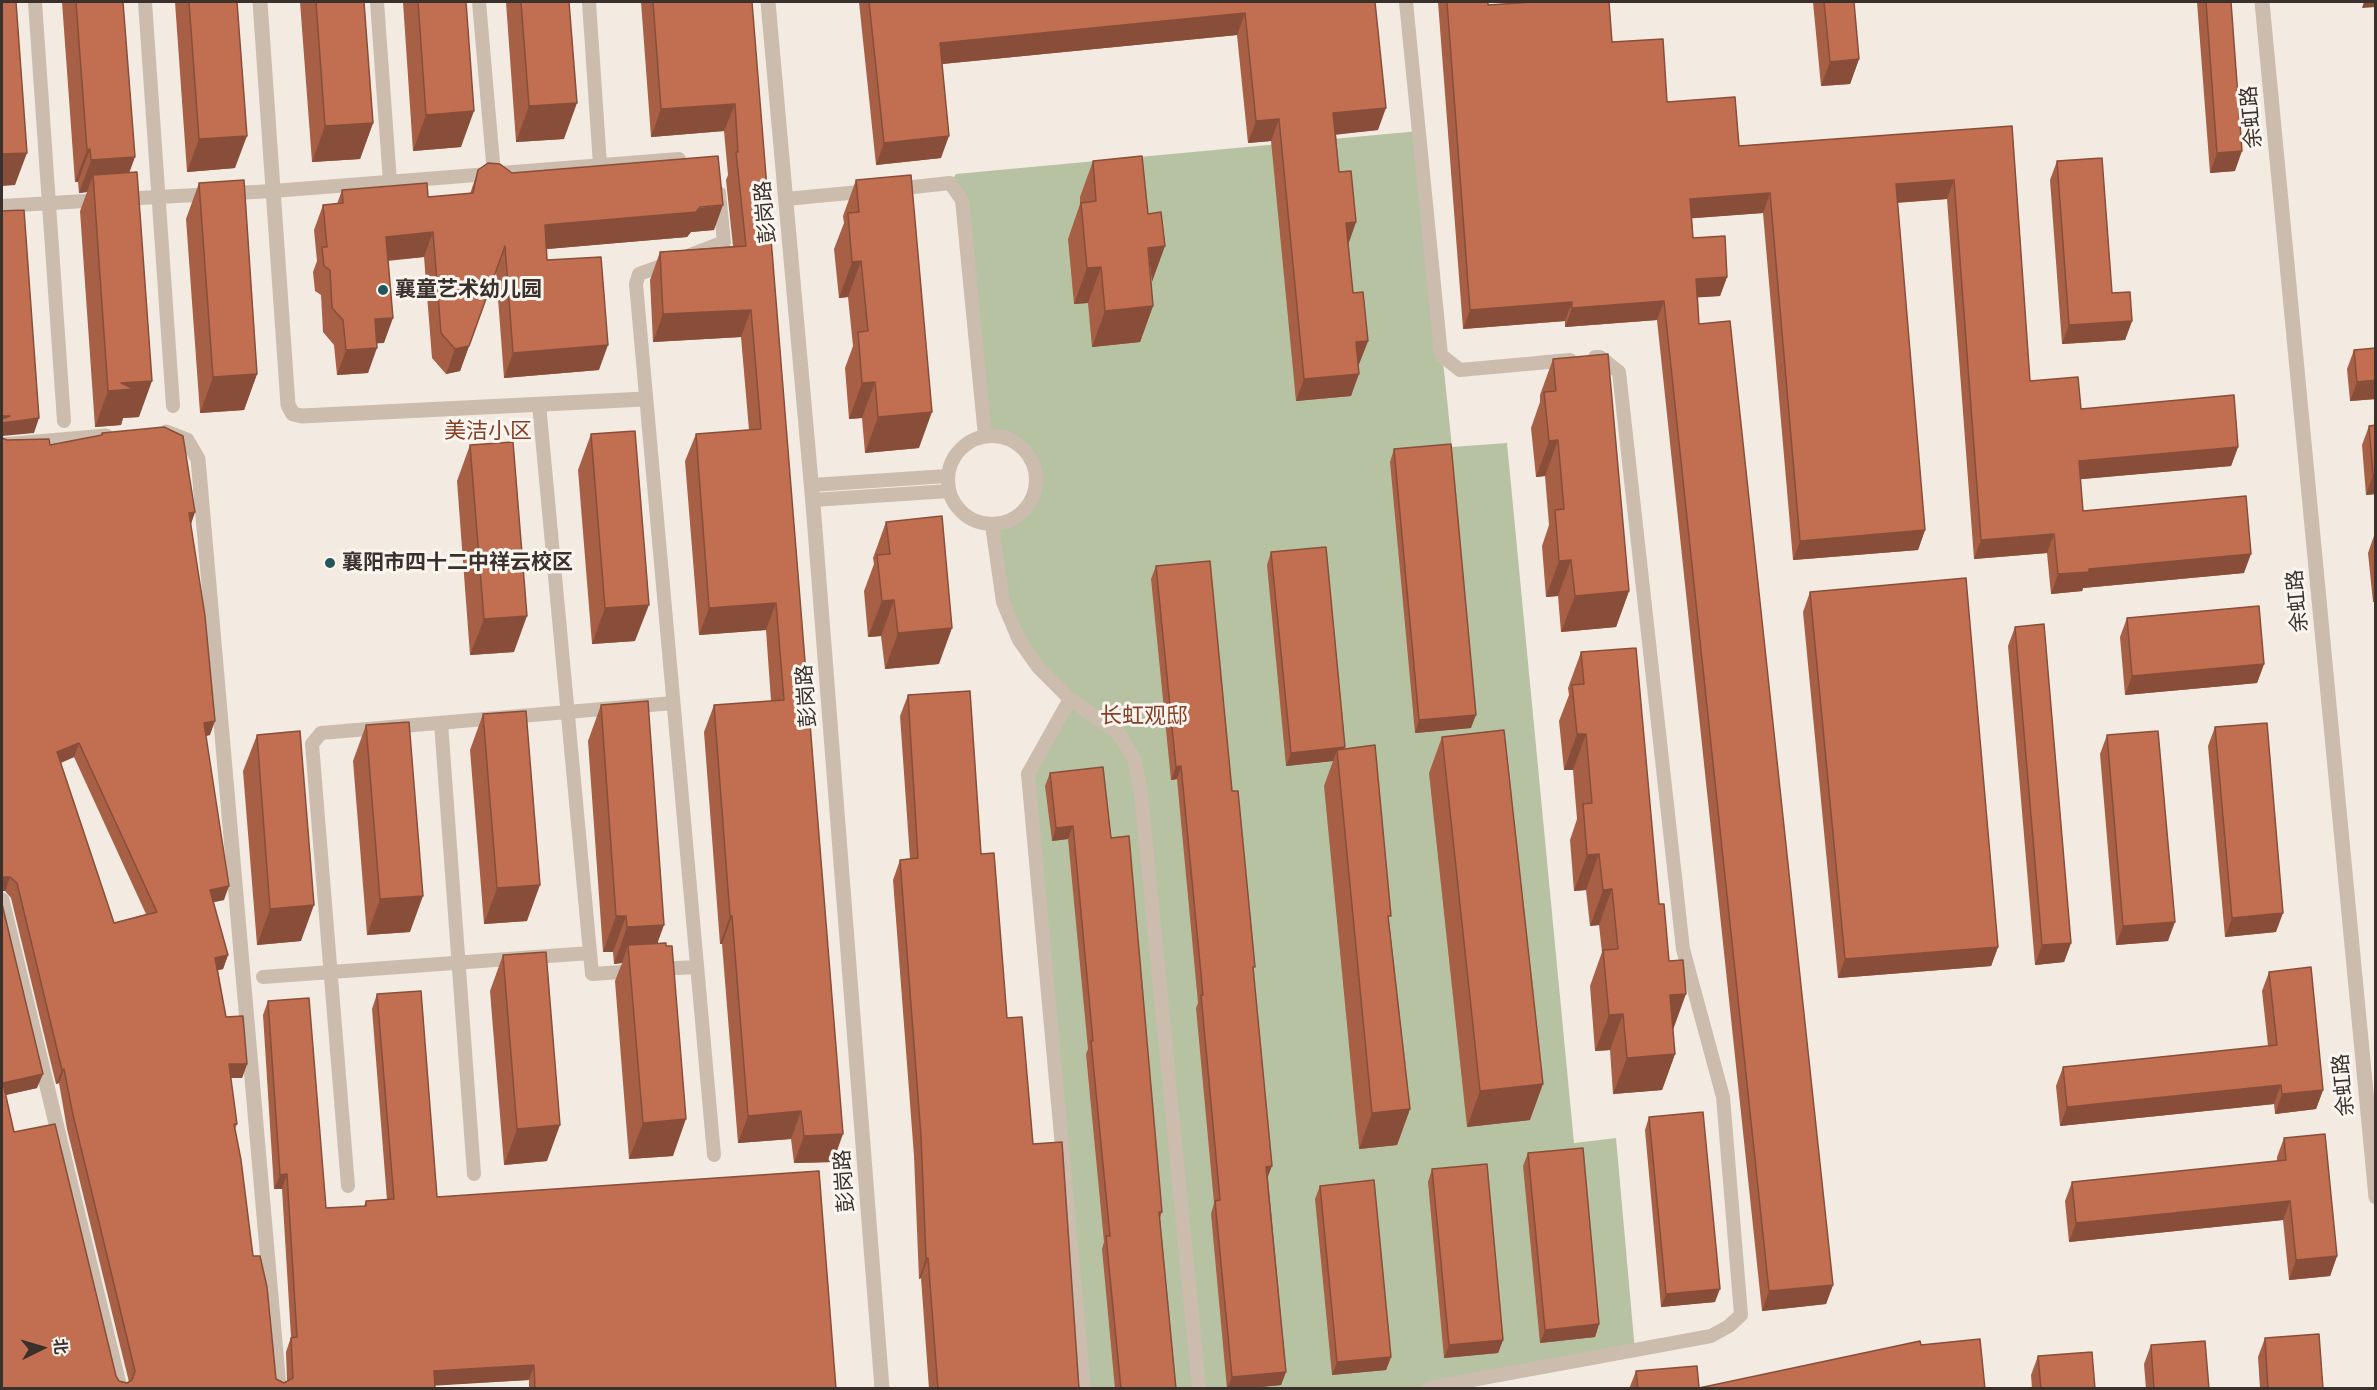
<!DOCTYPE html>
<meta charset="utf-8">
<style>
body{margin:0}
#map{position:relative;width:2377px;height:1390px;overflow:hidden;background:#f3ebe2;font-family:Karla,"Noto Sans SC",sans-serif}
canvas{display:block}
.frame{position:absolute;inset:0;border:3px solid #3a302c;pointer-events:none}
.north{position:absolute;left:12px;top:1318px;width:60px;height:60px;-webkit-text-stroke:4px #faf5ee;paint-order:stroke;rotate:85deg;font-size:16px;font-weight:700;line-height:24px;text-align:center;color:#3a302c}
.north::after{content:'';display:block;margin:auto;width:21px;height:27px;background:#3a302c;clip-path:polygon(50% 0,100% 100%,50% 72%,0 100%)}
</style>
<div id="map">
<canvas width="2377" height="1390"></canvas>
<div class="frame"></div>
<div class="north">北</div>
</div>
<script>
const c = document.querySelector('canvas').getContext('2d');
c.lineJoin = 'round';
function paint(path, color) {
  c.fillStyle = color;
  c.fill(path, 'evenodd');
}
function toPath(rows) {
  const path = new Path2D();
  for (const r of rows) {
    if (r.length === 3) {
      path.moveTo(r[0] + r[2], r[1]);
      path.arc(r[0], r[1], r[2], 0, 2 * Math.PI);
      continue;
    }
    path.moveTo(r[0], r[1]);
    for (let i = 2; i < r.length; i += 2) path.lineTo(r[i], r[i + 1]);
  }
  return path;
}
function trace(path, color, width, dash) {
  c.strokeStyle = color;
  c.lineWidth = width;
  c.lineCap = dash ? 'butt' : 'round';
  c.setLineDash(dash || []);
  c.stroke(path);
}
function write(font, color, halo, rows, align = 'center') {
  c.font = font + ' Karla,"Noto Sans SC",sans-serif';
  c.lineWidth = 6;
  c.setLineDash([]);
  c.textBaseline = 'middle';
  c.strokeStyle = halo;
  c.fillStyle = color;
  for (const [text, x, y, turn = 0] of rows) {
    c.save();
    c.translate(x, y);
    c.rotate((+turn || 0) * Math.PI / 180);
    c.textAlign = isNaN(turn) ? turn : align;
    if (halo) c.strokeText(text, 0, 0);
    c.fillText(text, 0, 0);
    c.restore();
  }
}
const green = toPath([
 [1419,131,1452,447,1507,443,1574,1143,1616,1138,1635,1351,1429,1388,1084,1388,1028,774,1070,699,1038,667,1003,602,992,525,1007,522,1019,515,1029,504,1035,491,1036,476,1033,462,1025,450,1014,441,1000,436,985,436,962,201,950,183,956,174]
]);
const lane = toPath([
 [35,2,64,421],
 [145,2,173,406],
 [377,2,390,182],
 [479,2,494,174],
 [589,2,600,165],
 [1406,2,1441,355,1460,370,1570,360],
 [895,189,950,183,962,200,985,436],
 [120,199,273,191,679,159],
 [786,199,870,191],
 [2,206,101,200],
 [690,255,724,242,719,193],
 [669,263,639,274,636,284,714,1155],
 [539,404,592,974,636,971],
 [992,480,44],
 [812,485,947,476],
 [813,500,949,491],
 [992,525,1003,602,1019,640,1038,667,1070,699,1028,774,1084,1388],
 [1070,699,1118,733,1134,758,1141,793,1199,1388],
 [441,723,474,1174],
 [658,969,696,967],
 [263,977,590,953],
 [348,1186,312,744,321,733,673,703],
 [1429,1388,1711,1336,1729,1326,1741,1315,1723,1097,1683,949,1619,372,1600,357,1595,357]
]);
const street = toPath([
 [260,2,288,405,293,414,302,416,645,399],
 [768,2,813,504,882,1388],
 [2262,2,2376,1197],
 [166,432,187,440,198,459,279,1388],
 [2,445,106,436],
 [2,900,120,1388]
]);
const wall = toPath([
 [62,2,123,2,139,417,123,418,121,425,95,427,80,211,87,192,79,193,78,182,75,182],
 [175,2,237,2,235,168,187,172],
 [300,2,364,2,373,123,360,159,312,162],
 [403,2,466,2,461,147,413,151],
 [506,2,569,2,564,139,516,142],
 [641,2,752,2,833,1162,794,1163,791,1139,738,1143,722,944,720,944,704,732,714,705,771,701,766,630,699,635,685,461,696,434,749,430,741,337,653,342,650,280,660,252,733,246,726,180,728,175,724,131,651,137],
 [859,2,1375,2,1378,130,1336,134,1339,172,1356,222,1348,244,1353,293,1368,341,1359,364,1358,364,1351,396,1296,401,1271,141,1248,143,1237,35,942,64,941,158,876,165],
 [1438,2,1488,2,1488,5,1612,42,1667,102,1739,146,2012,126,2030,381,2081,409,2238,447,2231,466,2080,479,2083,511,2244,573,2083,588,2082,591,2051,594,2047,553,1974,559,1947,199,1897,203,1925,530,1918,550,1793,560,1763,213,1692,218,1693,238,1727,277,1720,296,1698,297,1699,324,1833,1285,1826,1304,1762,1311,1657,320,1565,327,1565,321,1463,329],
 [1813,2,1854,2,1859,59,1850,84,1821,86],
 [2197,2,2231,2,2235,171,2210,173],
 [1093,161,1151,282,1153,306,1140,342,1092,347,1088,303,1074,304,1068,239,1080,204,1080,197],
 [2057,161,2112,293,2132,321,2125,340,2062,344,2050,180],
 [478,170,512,173,714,230,691,232,687,237,546,249,547,260,599,370,504,378,496,272,460,371,446,374,432,358,424,257,388,261,384,343,377,343,368,373,337,375,334,345,323,332,321,295,315,291,313,272,317,261,314,230,323,205,337,204,342,190,428,197,470,194],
 [856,180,919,448,865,453,862,418,849,419,845,368,853,346,848,297,839,298,834,249,844,223,843,216],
 [199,183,257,374,244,410,200,413,186,219],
 [2376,348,2376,399,2350,401,2347,369,2354,350],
 [1553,359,1629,591,1616,627,1561,632,1558,596,1546,597,1542,546,1549,525,1545,476,1536,477,1531,428,1540,402,1540,395],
 [2376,425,2376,494,2366,495,2362,445,2369,426],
 [102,433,195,512,191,524,210,735,206,736,224,900,213,902,228,955,223,969,218,970,226,1017,247,1064,242,1078,231,1078,237,1124,235,1129,253,1256,276,1379,284,1383,287,1382,286,1352,291,1337,282,1189,274,1189,263,1015,268,1001,326,1208,364,1206,366,1201,387,1200,372,1009,377,994,437,1197,836,1389,529,1389,529,1380,435,1385,2,1389,2,904,37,1088,5,1095,14,1132,116,1376,119,1381,127,1383,129,1382,67,1129,59,1083,56,1084,11,898,5,891,2,891,2,438,7,440,50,445,101,436],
 [74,757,146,914,114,923,61,763],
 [591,434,635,641,592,644,578,470],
 [470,445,514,652,470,655,457,481],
 [1394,449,1471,728,1415,733,1390,462],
 [886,522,939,664,885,669,881,636,868,637,864,591,874,564,873,558],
 [2375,533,2376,602,2373,602,2368,553],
 [1271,552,1344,749,1389,921,1410,1109,1397,1145,1359,1149,1324,786,1333,761,1286,766,1267,565],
 [1156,566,1232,791,1253,971,1268,1178,1286,1372,1281,1385,1241,1389,1227,1389,1211,1214,1214,1203,1196,1008,1198,1003,1177,779,1171,780,1151,579],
 [1810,592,1998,947,1991,966,1838,978,1803,612],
 [2127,618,2264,664,2257,683,2125,695,2120,637],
 [2015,627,2071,943,2064,962,2035,965,2008,646],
 [1581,652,1659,904,1675,1054,1662,1090,1613,1094,1610,1050,1595,1051,1590,986,1602,952,1599,925,1590,926,1586,890,1574,891,1570,840,1577,819,1573,770,1564,770,1559,721,1569,695,1568,688],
 [908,695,981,854,1007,1018,1033,1144,1079,1389,929,1389,921,1278,919,1279,914,1156,893,880,900,860,910,859,900,716],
 [601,705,658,943,673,1156,629,1159,615,981,622,963,614,964,613,952,603,952,588,741],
 [483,714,527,921,484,924,470,750],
 [366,725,410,932,367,935,353,761],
 [2215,727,2276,932,2225,937,2208,746],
 [257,735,301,941,257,945,243,771],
 [2107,735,2168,941,2116,945,2100,754],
 [1442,737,1530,1120,1467,1127,1429,773],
 [1050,773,1111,838,1162,1212,1160,1218,1176,1389,1115,1389,1102,1249,1104,1242,1086,1054,1088,1049,1068,839,1052,841,1045,786],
 [503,955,547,1161,504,1165,490,991],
 [2269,972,2323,1090,2316,1109,2275,1114,2274,1104,2060,1126,2056,1086,2063,1067,2268,1046,2262,991],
 [1649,1117,1715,1302,1661,1307,1645,1130],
 [2284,1138,2337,1256,2330,1276,2289,1280,2283,1220,2069,1242,2065,1201,2072,1182,2277,1161,2277,1157],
 [1528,1153,1599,1324,1595,1337,1540,1343,1523,1166],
 [1432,1169,1503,1340,1498,1353,1444,1358,1428,1182],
 [1320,1186,1391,1357,1386,1370,1332,1375,1315,1199],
 [2265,1338,2323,1389,2260,1389,2258,1357],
 [1921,1345,1985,1389,1629,1389,1636,1371,1699,1388],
 [2151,1345,2209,1389,2146,1389,2144,1364],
 [2038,1356,2095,1389,2032,1389,2031,1375]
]);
const shadedWall = toPath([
 [2364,2,2376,2,2376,7,2362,8],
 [1245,13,1237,35,932,65,940,43],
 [1859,59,1850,84,1821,86,1830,62],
 [577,103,564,139,516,142,529,106],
 [735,104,724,131,651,137,661,109],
 [1386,108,1378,130,1325,136,1333,113],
 [474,111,461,147,413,151,426,115],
 [1279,119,1271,141,1248,143,1256,121],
 [373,123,360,159,312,162,325,126],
 [247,136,235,168,187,172,199,139],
 [949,136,941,158,876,165,884,143],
 [90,149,78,182,75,182,87,150],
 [2242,151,2235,171,2210,173,2217,153],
 [27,153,15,185,2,186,2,154],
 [135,157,123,190,93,175,87,192,79,193,91,160],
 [1954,180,1947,199,1889,203,1896,184],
 [1770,193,1763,213,1683,219,1690,199],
 [723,205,714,230,691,232,687,237,536,250,545,225],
 [1356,222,1348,245,1346,223],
 [433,232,424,257,377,261,386,237],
 [1165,246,1152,282,1148,248],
 [861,261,848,297,839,298,852,262],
 [1101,267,1088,303,1074,304,1087,268],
 [1727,277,1720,296,1689,298,1696,279],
 [1664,301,1657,320,1565,327,1572,308],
 [1572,302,1565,321,1463,329,1470,310],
 [1153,306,1140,342,1092,347,1105,311],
 [751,310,741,337,653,342,663,314],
 [393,318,384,343,366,344,375,319],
 [2132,321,2125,340,2062,344,2069,325],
 [1368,341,1359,364,1347,365,1356,342],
 [608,345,599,370,504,378,513,353],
 [469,346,460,371,446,374,455,349],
 [377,348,368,373,337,375,346,350],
 [257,374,244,410,200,413,213,377],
 [1359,374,1351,396,1296,401,1304,379],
 [2376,380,2376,399,2350,401,2357,382],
 [152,381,139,417,123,418,121,425,95,427,108,391,121,383],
 [875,382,862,418,849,419,862,383],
 [932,412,919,448,865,453,878,417],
 [2,416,10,416,39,418,34,433,2,436],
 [1558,440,1545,476,1536,477,1549,441],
 [2238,447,2231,466,2072,480,2079,461],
 [2373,475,2376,475,2376,494,2366,495],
 [195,512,190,526,189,513],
 [1925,530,1918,550,1793,560,1800,541],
 [2054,534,2047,553,1974,559,1981,540],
 [2251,554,2244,573,2083,588,2082,591,2051,594,2058,574,2089,569],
 [1571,560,1558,596,1546,597,1559,561],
 [1629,591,1616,627,1561,632,1575,596],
 [894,600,881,636,868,637,882,601],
 [776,603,766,630,699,635,709,608],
 [649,605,635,641,592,644,605,608],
 [527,616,514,652,470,655,484,619],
 [952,628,939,664,885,669,898,633],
 [2264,664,2257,683,2125,695,2132,676],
 [1476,715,1471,728,1415,733,1419,720],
 [215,721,210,735,198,737,204,723],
 [1577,734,1586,734,1573,770,1564,770],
 [79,743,74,757,52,766,57,752],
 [1345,747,1340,760,1337,750,1333,761,1286,766,1291,753],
 [1181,766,1177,779,1171,780,1176,767],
 [1073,826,1068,839,1052,841,1056,828],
 [1599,854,1586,890,1574,891,1587,855],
 [4,877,10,877,5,891,2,891,2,879],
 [540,885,527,921,484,924,497,888],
 [229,886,224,900,205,904,210,890],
 [1612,889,1599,925,1590,926,1603,890],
 [423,896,410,932,367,935,380,899],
 [314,905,301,941,257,945,270,909],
 [2283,913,2276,932,2225,937,2232,918],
 [616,916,626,916,613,952,603,952],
 [730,916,732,916,722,944,720,944],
 [2175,922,2168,941,2116,945,2123,926],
 [664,925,651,961,628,945,622,963,614,964,627,927],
 [2071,943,2064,962,2035,965,2042,945],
 [1998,947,1991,966,1838,978,1845,959],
 [228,955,223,969,210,972,215,958],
 [1686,994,1673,1030,1670,995],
 [1623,1014,1610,1050,1595,1051,1609,1015],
 [1675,1054,1662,1090,1613,1094,1627,1058],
 [229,1064,247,1064,242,1078,224,1078],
 [64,1069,59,1083,56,1084,62,1070],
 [43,1074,37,1088,2,1096,3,1083],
 [1543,1084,1530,1120,1467,1127,1480,1091],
 [2281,1085,2274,1104,2060,1126,2067,1107],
 [2323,1090,2316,1109,2275,1114,2282,1094],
 [1410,1109,1397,1145,1359,1149,1372,1113],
 [801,1111,791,1139,738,1143,748,1116],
 [686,1119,673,1156,629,1159,643,1123],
 [560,1125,547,1161,504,1165,517,1129],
 [843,1134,833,1162,794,1163,804,1136],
 [1272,1166,1267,1179,1266,1167],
 [287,1174,282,1189,274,1189,280,1175],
 [2290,1201,2283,1220,2069,1242,2076,1223],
 [2337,1256,2330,1276,2289,1280,2296,1260],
 [926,1258,928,1258,921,1278,919,1279],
 [1833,1285,1826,1304,1762,1311,1769,1291],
 [1720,1289,1715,1302,1661,1307,1666,1294],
 [1599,1324,1595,1337,1540,1343,1545,1330],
 [1503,1340,1498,1353,1444,1358,1449,1345],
 [1391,1357,1386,1370,1332,1375,1337,1362],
 [534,1365,529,1380,429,1386,434,1371],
 [1286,1372,1281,1385,1241,1389,1227,1389,1232,1377]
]);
const building = toPath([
 [2,2,16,2,27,153,2,154,2,2],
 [76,2,123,2,135,157,91,160,90,149,87,150,76,2],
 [189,2,237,2,247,136,199,139,189,2],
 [316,2,364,2,373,123,325,126,316,2],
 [418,2,466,2,474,111,426,115,418,2],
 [521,2,569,2,577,103,529,106,521,2],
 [653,2,752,2,843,1134,804,1136,801,1111,748,1116,732,916,730,916,714,705,784,700,776,603,709,608,696,434,761,429,751,310,663,314,660,252,746,246,736,152,738,152,735,104,661,109,653,2],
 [869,2,1375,2,1386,108,1333,113,1339,172,1351,171,1356,222,1346,223,1353,293,1363,292,1368,341,1356,342,1359,374,1304,379,1279,119,1256,121,1245,13,940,43,949,136,884,143,869,2],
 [1447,2,1488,2,1488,5,1533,2,1609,2,1612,42,1663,39,1667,102,1735,97,1739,146,2012,126,2030,381,2078,377,2081,409,2234,395,2238,447,2079,461,2083,511,2246,496,2251,554,2089,569,2089,572,2058,574,2054,534,1981,540,1954,180,1896,184,1925,530,1800,541,1770,193,1690,199,1693,238,1725,236,1727,277,1696,279,1699,324,1730,321,1833,1285,1769,1291,1664,301,1572,308,1572,302,1470,310,1447,2],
 [1824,2,1854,2,1859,59,1830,62,1824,2],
 [2206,2,2231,2,2242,151,2217,153,2206,2],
 [718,156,723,205,700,207,696,212,545,225,547,260,601,257,608,345,513,353,505,246,469,346,455,349,441,333,433,232,386,237,393,318,375,319,377,348,346,350,343,320,332,308,330,270,324,266,322,247,327,247,323,205,343,203,342,190,427,183,428,197,473,193,478,170,488,163,500,164,512,173,718,156],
 [1142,156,1148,214,1161,212,1165,246,1148,248,1153,306,1105,311,1101,267,1087,268,1081,203,1096,201,1093,161,1142,156],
 [2102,158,2112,293,2130,292,2132,321,2069,325,2057,161,2102,158],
 [137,172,152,381,121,383,134,389,108,391,93,175,137,172],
 [911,175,932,412,878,417,875,382,862,383,858,332,868,331,861,261,852,262,848,213,859,212,856,180,911,175],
 [244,180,257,374,213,377,199,183,244,180],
 [24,210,39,418,2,423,2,424,2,419,10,416,2,416,2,211,24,210],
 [2376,348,2376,380,2357,382,2354,350,2376,348],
 [1608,354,1629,591,1575,596,1571,560,1559,561,1555,510,1564,509,1558,440,1549,441,1544,392,1556,391,1553,359,1608,354],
 [2376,425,2376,475,2373,475,2369,426,2376,425],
 [164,427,183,436,195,512,189,513,205,616,215,721,204,723,229,886,210,890,228,955,215,958,226,1017,243,1016,247,1064,229,1064,237,1124,234,1124,241,1160,253,1256,260,1256,267,1287,276,1379,284,1383,293,1378,291,1338,297,1337,287,1174,280,1175,268,1001,309,998,326,1208,366,1206,366,1201,394,1199,377,994,421,991,437,1197,819,1171,836,1389,535,1389,534,1365,434,1371,435,1389,2,1389,2,904,43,1074,3,1083,14,1132,55,1124,116,1376,119,1381,127,1383,132,1380,135,1371,73,1115,64,1069,62,1070,17,883,10,877,4,877,2,879,2,438,7,440,49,439,50,445,102,435,102,433,164,427],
 [79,743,157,912,114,923,57,752,79,743],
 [635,431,649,605,605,608,591,434,635,431],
 [513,442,527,616,484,619,470,445,513,442],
 [1451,444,1476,715,1419,720,1394,449,1451,444],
 [942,516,952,628,898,633,894,600,882,601,877,555,890,554,886,522,942,516],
 [1326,547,1345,747,1291,753,1271,552,1326,547],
 [1210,561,1232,791,1238,791,1255,967,1253,967,1272,1166,1266,1167,1286,1372,1232,1377,1215,1201,1220,1200,1201,995,1203,995,1181,766,1176,767,1156,566,1210,561],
 [1966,578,1998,947,1845,959,1810,592,1966,578],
 [2259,606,2264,664,2132,676,2127,618,2259,606],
 [2044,624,2071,943,2042,945,2015,627,2044,624],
 [1636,648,1659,904,1664,904,1669,961,1683,960,1686,994,1670,995,1675,1054,1627,1058,1623,1014,1609,1015,1603,950,1618,949,1612,889,1603,890,1599,854,1587,855,1583,804,1592,803,1586,734,1577,734,1572,685,1584,684,1581,652,1636,648],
 [970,691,981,854,994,853,1007,1018,1022,1017,1033,1144,1062,1142,1079,1389,938,1389,928,1258,926,1258,921,1136,900,860,918,858,908,695,970,691],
 [648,701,664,925,627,927,626,916,616,916,601,705,648,701],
 [526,711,540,885,497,888,483,714,526,711],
 [409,722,423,896,380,899,366,725,409,722],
 [2267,723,2283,913,2232,918,2215,727,2267,723],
 [1504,730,1543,1084,1480,1091,1442,737,1504,730],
 [300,731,314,905,270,909,257,735,300,731],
 [2158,731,2175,922,2123,926,2107,735,2158,731],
 [1375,745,1391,916,1388,916,1410,1109,1372,1113,1337,750,1375,745],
 [1103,767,1111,838,1129,836,1162,1212,1159,1212,1176,1389,1121,1389,1106,1236,1110,1236,1091,1041,1093,1041,1073,826,1056,828,1050,773,1103,767],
 [666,943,666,946,672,946,686,1119,643,1123,628,945,666,943],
 [546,952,560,1125,517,1129,503,955,546,952],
 [2311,967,2323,1090,2282,1094,2281,1085,2067,1107,2063,1067,2277,1045,2269,972,2311,967],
 [1703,1112,1720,1289,1666,1294,1649,1117,1703,1112],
 [2325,1134,2337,1256,2296,1260,2290,1201,2076,1223,2072,1182,2286,1160,2284,1138,2325,1134],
 [1583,1148,1599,1324,1545,1330,1528,1153,1583,1148],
 [1487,1164,1503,1340,1449,1345,1432,1169,1487,1164],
 [1374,1180,1391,1357,1337,1362,1320,1186,1374,1180],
 [2319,1334,2323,1389,2268,1389,2265,1338,2319,1334],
 [1980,1339,1985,1389,1638,1389,1636,1371,1697,1366,1699,1388,1920,1341,1921,1345,1980,1339],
 [2205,1341,2209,1389,2154,1389,2151,1345,2205,1341],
 [2092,1352,2095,1389,2041,1389,2038,1356,2092,1352]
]);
const markers = [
 [383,290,6,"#22565b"],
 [330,563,6,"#22565b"]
];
const streetNames = [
 ["余虹路",2252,117,-95],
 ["彭岗路",766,212,-95],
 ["余虹路",2298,601,-95],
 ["彭岗路",807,696,-94],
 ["余虹路",2344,1085,-95],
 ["彭岗路",845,1181,-94]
];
const poiNames = [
 ["襄童艺术幼儿园",395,290],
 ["襄阳市四十二中祥云校区",342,563]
];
const neighbourhoodNames = [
 ["美洁小区",488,432],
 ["长虹观邸",1144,717]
];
paint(green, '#b7c2a2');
trace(lane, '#cbbcad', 14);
trace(street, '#cbbcad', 15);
paint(wall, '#a75f46');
paint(shadedWall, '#884e39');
paint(building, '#c26f51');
trace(building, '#884e39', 1.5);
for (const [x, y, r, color] of markers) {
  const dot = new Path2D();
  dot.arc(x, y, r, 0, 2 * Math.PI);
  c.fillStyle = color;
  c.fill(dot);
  trace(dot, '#faf5ee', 2);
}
write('21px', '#3a302c', '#faf5ee', streetNames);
write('bold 21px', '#3a302c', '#faf5ee', poiNames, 'left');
write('22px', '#874027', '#faf5ee', neighbourhoodNames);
</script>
